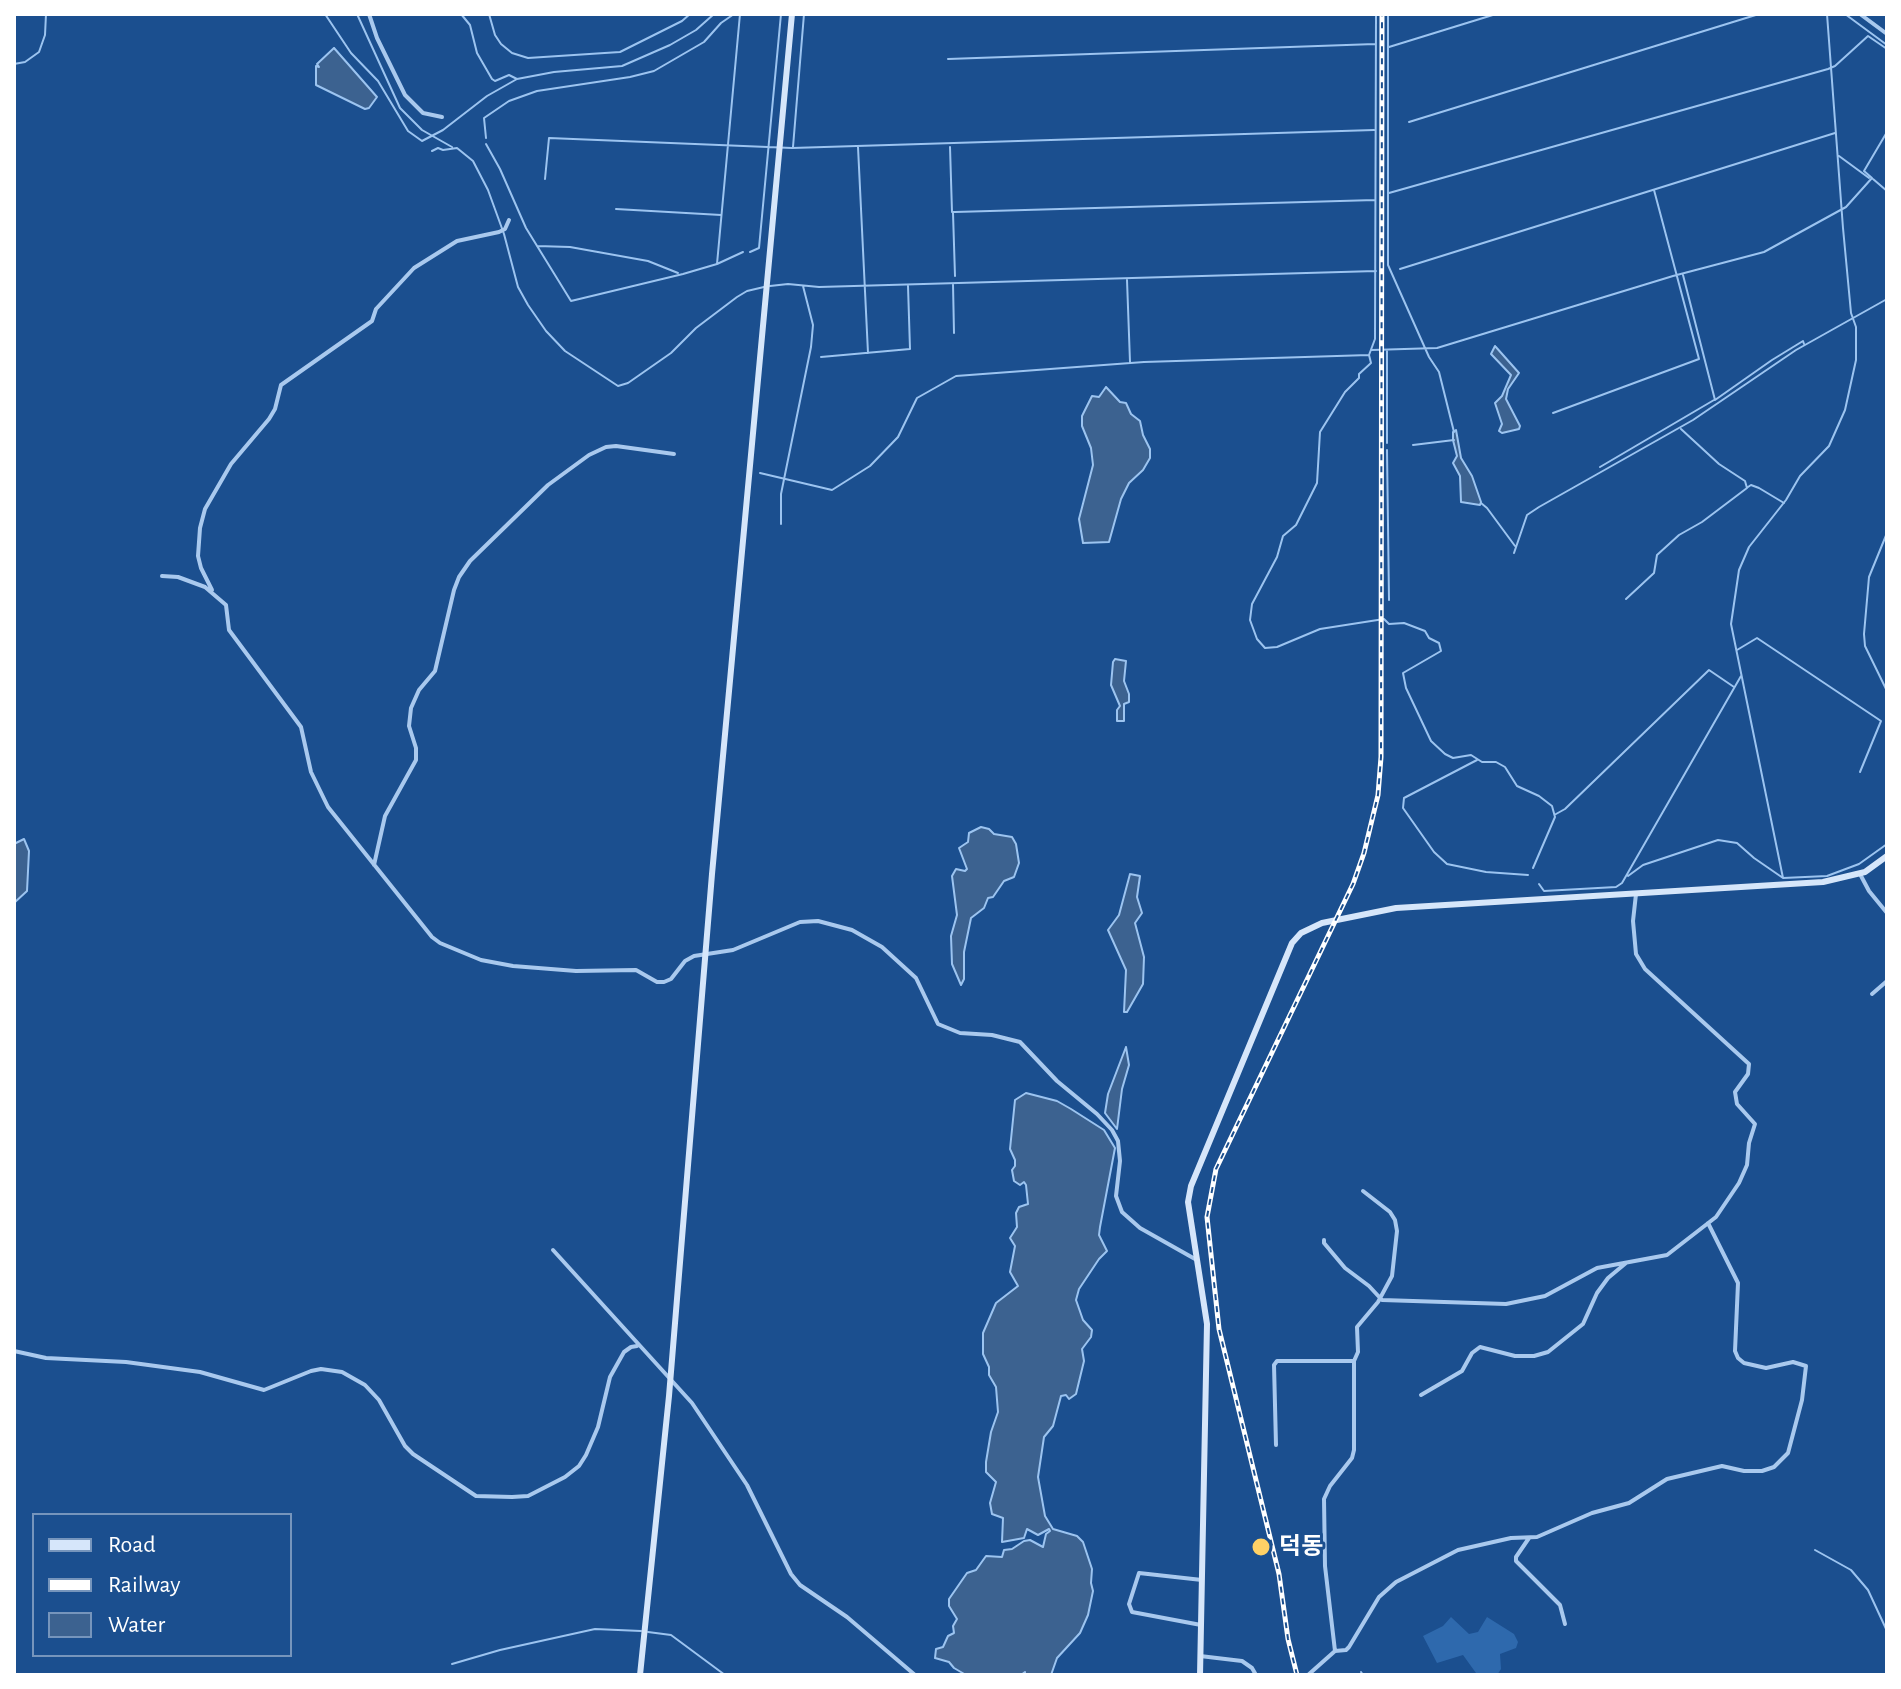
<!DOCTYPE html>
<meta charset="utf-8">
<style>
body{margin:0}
#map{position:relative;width:1901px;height:1689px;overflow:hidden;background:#1b4f8f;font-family:"Alegreya Sans",sans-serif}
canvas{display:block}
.frame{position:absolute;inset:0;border:16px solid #fff;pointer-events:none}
.legend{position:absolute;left:32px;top:1513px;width:260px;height:144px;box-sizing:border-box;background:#1b4f8f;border:2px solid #7695bc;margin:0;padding:10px 14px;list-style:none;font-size:24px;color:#fff}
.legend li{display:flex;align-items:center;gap:16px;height:40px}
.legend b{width:40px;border:2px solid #7695bc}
</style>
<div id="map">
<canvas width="1901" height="1689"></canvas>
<div class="frame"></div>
<ul class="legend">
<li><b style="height:10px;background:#d6e6fa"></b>Road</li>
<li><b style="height:10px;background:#fff"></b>Railway</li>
<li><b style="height:22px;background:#3c6290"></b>Water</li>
</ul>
</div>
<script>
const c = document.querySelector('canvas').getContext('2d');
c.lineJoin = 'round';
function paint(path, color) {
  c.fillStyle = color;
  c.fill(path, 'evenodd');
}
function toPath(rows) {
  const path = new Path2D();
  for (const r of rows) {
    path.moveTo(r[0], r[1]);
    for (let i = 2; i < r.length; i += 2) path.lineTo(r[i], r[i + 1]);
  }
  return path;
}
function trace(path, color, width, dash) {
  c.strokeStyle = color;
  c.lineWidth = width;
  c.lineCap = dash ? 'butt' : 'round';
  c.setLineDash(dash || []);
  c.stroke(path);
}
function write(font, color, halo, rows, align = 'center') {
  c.font = font + ' "Alegreya Sans","Noto Sans KR",sans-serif';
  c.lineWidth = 6;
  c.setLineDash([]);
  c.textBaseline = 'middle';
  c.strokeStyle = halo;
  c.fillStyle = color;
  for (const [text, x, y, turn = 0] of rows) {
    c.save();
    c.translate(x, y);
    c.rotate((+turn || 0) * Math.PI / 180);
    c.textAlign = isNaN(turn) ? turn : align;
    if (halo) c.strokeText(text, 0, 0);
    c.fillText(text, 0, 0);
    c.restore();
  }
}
const green = toPath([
 [1451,1617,1469,1634,1478,1632,1487,1617,1514,1634,1518,1642,1516,1648,1500,1654,1501,1669,1497,1675,1476,1673,1463,1655,1437,1663,1423,1636,1443,1626]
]);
const water = toPath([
 [334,48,377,97,369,108,365,109,316,85,316,66,319,67,317,64,334,48],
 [1495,346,1519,373,1508,389,1506,399,1520,426,1519,429,1502,433,1499,431,1502,424,1495,403,1502,396,1511,375,1491,354,1495,346],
 [1106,387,1120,402,1126,403,1131,414,1140,421,1143,435,1150,449,1150,458,1143,470,1129,483,1121,499,1109,542,1083,543,1079,519,1093,465,1091,448,1082,426,1082,416,1092,396,1099,397,1106,387],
 [1456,430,1461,458,1472,476,1481,502,1480,505,1461,502,1460,476,1453,463,1457,456,1453,440,1453,432,1456,430],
 [1115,659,1126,661,1124,681,1129,694,1129,702,1124,704,1124,721,1117,721,1117,710,1120,706,1111,685,1113,662,1115,659],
 [981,827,989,829,994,834,1012,837,1016,844,1019,863,1014,877,1004,881,993,897,988,898,984,908,971,918,964,952,964,979,961,985,952,964,951,936,957,915,952,876,956,869,965,871,967,869,959,848,968,842,969,833,981,827],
 [24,839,29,851,27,891,14,903,14,844,24,839],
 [1130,874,1140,876,1137,897,1142,913,1135,923,1144,957,1143,984,1127,1012,1124,1012,1126,970,1108,930,1119,915,1130,874],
 [1126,1047,1129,1065,1122,1089,1117,1129,1105,1113,1108,1094,1126,1047],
 [1026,1093,1057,1101,1071,1109,1104,1130,1115,1148,1100,1227,1099,1235,1107,1251,1099,1259,1079,1289,1076,1300,1083,1320,1092,1330,1091,1337,1082,1349,1084,1361,1076,1394,1069,1399,1066,1395,1061,1396,1053,1426,1044,1437,1038,1477,1045,1516,1053,1529,1077,1536,1083,1542,1092,1569,1091,1583,1093,1591,1088,1615,1080,1633,1057,1658,1051,1675,1025,1675,1025,1672,1021,1675,966,1675,954,1668,949,1662,935,1658,936,1649,943,1647,948,1636,954,1633,953,1626,957,1619,949,1606,949,1599,967,1573,976,1570,986,1556,1002,1557,1004,1550,1012,1549,1024,1541,1030,1540,1043,1547,1046,1534,1050,1531,1049,1529,1038,1535,1027,1529,1024,1538,1002,1542,1003,1518,992,1514,990,1503,996,1482,986,1472,986,1462,991,1432,998,1412,996,1387,989,1375,989,1367,983,1354,983,1333,996,1303,1018,1286,1010,1272,1015,1246,1010,1238,1017,1227,1016,1213,1019,1207,1028,1204,1026,1185,1024,1182,1020,1185,1014,1181,1012,1170,1015,1166,1015,1160,1010,1149,1015,1100,1026,1093]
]);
const stream = toPath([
 [325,14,351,53,378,81,408,131,422,141,443,130,487,96,517,79,554,72,622,66,670,45,696,30,714,14],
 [357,14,400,108,422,130,452,147],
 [461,14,470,25,477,53,492,79,495,81,509,75,517,79],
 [489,14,495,35,501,44,512,53,528,58,620,52,682,21,690,14],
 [1388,14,1388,265,1429,357,1439,372,1454,432],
 [1845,14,1887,45],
 [1389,47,1496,14],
 [948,59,1375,44],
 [14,64,25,62,39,52,45,35,46,14],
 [1409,122,1759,14],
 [486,138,484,118,509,101,537,91,630,77,654,71,704,42,721,23,734,14],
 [486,144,500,169,526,228,571,301,683,274,717,264,743,252],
 [793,147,804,14],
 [858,147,868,353],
 [950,147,952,212,955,212,1375,200],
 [432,151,438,148,443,150,457,148,473,161,488,190,504,234,518,287,528,305,546,331,565,351,618,386,628,383,671,353,696,328,737,297,747,291,764,287],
 [1839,156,1869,178],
 [545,179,549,138,792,148,1374,130],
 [1873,179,1887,191],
 [1389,193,1828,69,1835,66,1868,36,1887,49],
 [616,209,721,215],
 [953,213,955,276],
 [537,246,570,247,648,261,678,273],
 [750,252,759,248,781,14],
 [717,264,740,14],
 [1400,269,1835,133],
 [1683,275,1715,400,1772,360,1803,341,1804,344],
 [1127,280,1130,362],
 [953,284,954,333],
 [770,286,788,284,819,287,1376,271],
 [1372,350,1437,348,1673,276,1764,252,1846,207,1872,178,1864,171,1887,132],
 [1387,350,1387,443],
 [1369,355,1371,363,1359,374,1359,378,1345,392,1320,432,1317,483,1296,525,1283,536,1277,557,1252,604,1250,620,1257,639,1265,648,1277,647,1320,629,1384,619,1389,624,1404,623,1425,631,1429,638,1439,643,1441,651,1403,673,1406,688,1431,741,1445,754,1453,758,1471,755,1482,762,1496,762,1505,767,1517,786,1539,796,1552,806,1555,817,1533,868],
 [821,357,910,349,908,286],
 [1553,413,1699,359,1654,190],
 [1413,445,1454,440],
 [1387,450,1389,600],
 [1600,467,1714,400],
 [760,473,832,490,870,466,898,437,917,398,956,376,1144,362,1369,355,1375,339,1376,14],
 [1748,487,1751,485,1759,488,1784,503],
 [1481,503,1487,508,1515,546],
 [781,524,781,494,811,347,813,325,803,286],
 [1887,533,1869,577,1864,634,1865,646,1887,691],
 [1514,553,1527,515,1539,507,1693,420,1796,350,1887,299],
 [1626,599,1654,573,1657,555,1679,535,1702,522,1747,488,1745,481,1719,464,1681,429],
 [1737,650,1757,638,1881,721,1860,772],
 [1477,760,1404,798,1403,808,1434,852,1447,864,1486,872,1528,875],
 [1556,814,1565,809,1709,670,1734,687],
 [1628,876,1643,865,1718,840,1737,843,1754,858,1783,878,1827,876,1859,864,1887,844],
 [1783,878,1731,624,1739,570,1749,547,1786,500,1800,476,1829,446,1845,410,1856,360,1856,327,1851,313,1843,228,1827,14],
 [1539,884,1544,891,1616,887,1622,883,1741,676],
 [1815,1550,1851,1570,1868,1590,1887,1631],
 [648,1632,671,1635,725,1675],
 [452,1664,500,1650,595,1629,641,1631],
 [1361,1672,1363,1675]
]);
const street = toPath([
 [369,14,377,38,405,95,423,113,442,117],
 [1860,14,1887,34],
 [162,576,178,577,205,587,226,605,229,630,301,727,311,772,328,807,432,937,440,943,481,960,513,966,576,971,636,970,657,982,664,982,671,979,685,961,694,956,733,950,800,922,818,921,852,930,882,947,916,978,938,1024,960,1033,992,1035,1020,1042,1057,1081,1097,1114,1112,1130,1118,1141,1120,1161,1116,1196,1122,1212,1140,1228,1195,1259],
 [212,590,201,568,198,556,200,528,205,509,231,464,269,419,275,409,281,385,372,321,376,309,414,268,457,241,499,232,505,229,509,220],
 [374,865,385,816,416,760,416,748,409,726,411,708,419,690,435,671,454,590,459,577,470,561,548,485,589,455,606,447,616,446,674,454],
 [1860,874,1869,891,1887,913],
 [1872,994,1887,981],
 [1324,1240,1324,1243,1345,1268,1369,1286,1382,1300,1506,1304,1545,1296,1597,1268,1667,1255,1716,1217,1739,1183,1747,1165,1749,1143,1755,1124,1737,1104,1735,1092,1748,1074,1749,1064,1645,969,1636,954,1633,921,1636,894],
 [553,1250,692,1403,747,1485,791,1574,800,1585,847,1617,915,1675],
 [14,1351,46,1358,126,1362,200,1372,264,1390,311,1371,321,1369,342,1372,365,1385,379,1400,405,1446,413,1454,476,1496,512,1497,528,1496,565,1477,579,1466,586,1455,598,1427,610,1377,624,1352,631,1347,637,1346],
 [1354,1361,1358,1352,1357,1327,1378,1302,1392,1276,1397,1231,1395,1220,1390,1212,1363,1191],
 [1421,1395,1462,1371,1472,1353,1480,1347,1515,1356,1534,1356,1548,1352,1583,1324,1597,1293,1608,1278,1626,1263],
 [1276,1445,1274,1365,1277,1361,1354,1361,1354,1450,1352,1458,1330,1486,1324,1499,1325,1566,1335,1651],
 [1529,1538,1516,1557,1516,1561,1560,1605,1565,1624],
 [1201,1625,1132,1612,1129,1604,1139,1573,1202,1580],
 [1200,1656,1242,1661,1252,1668,1256,1675],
 [1308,1675,1335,1651,1346,1650,1349,1647,1379,1597,1396,1582,1458,1550,1511,1538,1537,1537,1592,1513,1629,1503,1667,1479,1722,1466,1744,1471,1762,1471,1774,1467,1788,1453,1802,1400,1806,1366,1793,1362,1766,1368,1744,1363,1738,1358,1735,1351,1738,1283,1708,1223]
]);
const secondary = toPath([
 [640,1675,669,1396,712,874,792,14],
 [1200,1675,1207,1324,1188,1202,1191,1186,1292,943,1301,933,1322,923,1396,908,1823,882,1865,872,1887,856]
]);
const rail = toPath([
 [1297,1675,1288,1639,1279,1574,1219,1329,1207,1217,1216,1169,1353,884,1364,853,1378,795,1381,757,1382,14]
]);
const markers = [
 [1261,1547,10,"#ffd166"]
];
const poiNames = [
 ["덕동",1279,1547]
];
paint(green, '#2e69ad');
paint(water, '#3c6290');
trace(water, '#9cc4f0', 2);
trace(stream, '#9cc4f0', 2);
trace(street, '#a9c9ee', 4);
trace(secondary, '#d6e6fa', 6);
trace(rail, '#fff', 5);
trace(rail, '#1b4f8f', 2, [6]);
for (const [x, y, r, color] of markers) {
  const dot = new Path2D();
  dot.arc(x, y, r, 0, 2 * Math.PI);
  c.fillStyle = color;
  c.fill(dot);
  trace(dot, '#1b4f8f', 3);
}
write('bold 24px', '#fff', '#1b4f8f', poiNames, 'left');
</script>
